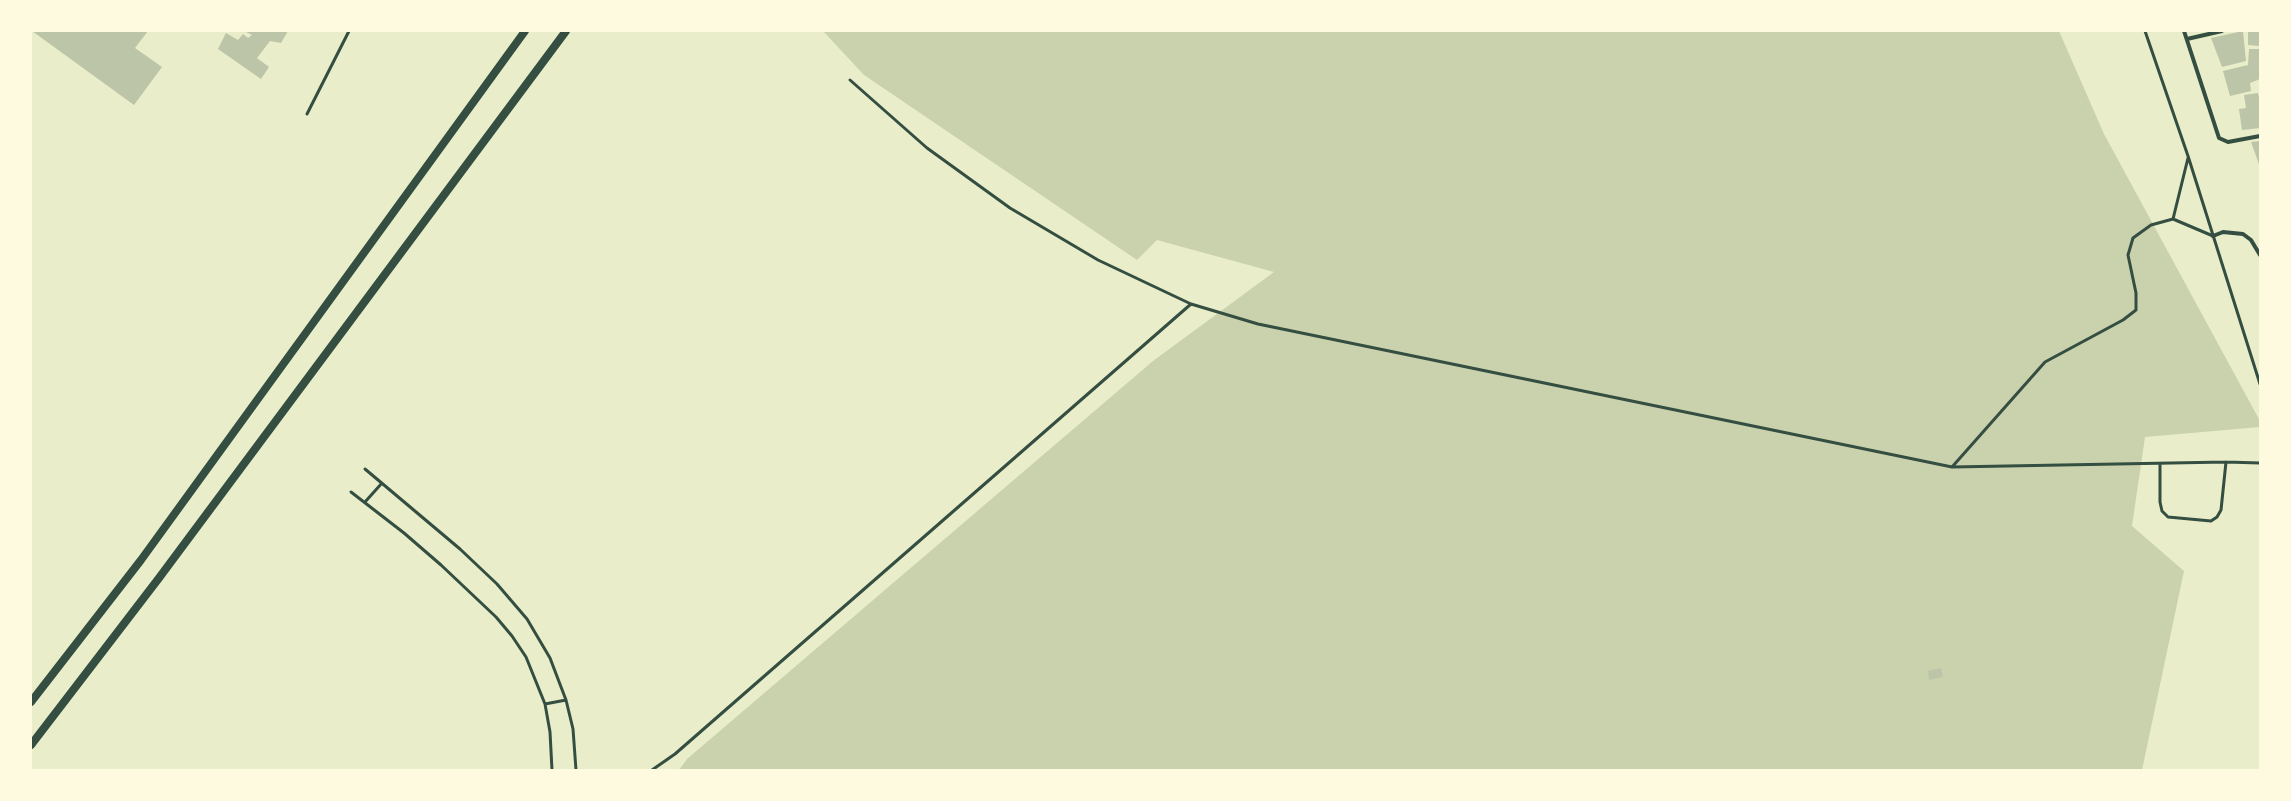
<!DOCTYPE html>
<style>
body{margin:0}
#map{position:relative;width:2291px;height:801px;overflow:hidden;background:#e9edc9;font-family:"Sofia Sans Condensed",sans-serif}
canvas{display:block}
.frame{position:absolute;inset:0;border:32px solid #fefae0;pointer-events:none}
</style>
<div id="map">
<canvas width="2291" height="801"></canvas>
<div class="frame"></div>
</div>
<script>
const c = document.querySelector('canvas').getContext('2d');
c.lineJoin = 'round';
function paint(path, color) {
  c.fillStyle = color;
  c.fill(path, 'evenodd');
}
function toPath(rows) {
  const path = new Path2D();
  for (const r of rows) {
    path.moveTo(r[0], r[1]);
    for (let i = 2; i < r.length; i += 2) path.lineTo(r[i], r[i + 1]);
  }
  return path;
}
function trace(path, color, width, dash) {
  c.strokeStyle = color;
  c.lineWidth = width;
  c.lineCap = dash ? 'butt' : 'round';
  c.setLineDash(dash || []);
  c.stroke(path);
}
const green = toPath([
 [823,31,2059,31,2104,134,2260,421,2260,427,2145,437,2132,526,2184,571,2142,770,679,770,687,759,1153,361,1274,272,1157,240,1137,260,864,75]
]);
const building = toPath([
 [32,31,148,31,135,48,162,67,134,105],
 [244,31,288,31,281,43,270,41,257,58,269,67,261,79,218,49,226,33,238,40,243,34,248,38,252,35],
 [2243,31,2246,61,2222,67,2211,38],
 [2248,31,2260,31,2260,46,2248,45],
 [2249,49,2260,49,2260,79,2250,83,2251,91,2230,96,2223,71,2248,65],
 [2258,93,2260,102,2260,128,2242,130,2239,109,2246,108,2244,95],
 [2260,141,2260,167,2251,142],
 [1941,668,1943,677,1929,680,1928,671]
]);
const service = toPath([
 [2145,31,2188,156,2260,384],
 [850,80,927,148,1010,208,1098,260,1191,304,1258,324,1952,467,2226,462,2260,463],
 [307,114,349,31],
 [2173,219,2188,158],
 [2160,464,2160,502,2162,511,2168,517,2211,521,2217,517,2221,510,2226,462],
 [1952,467,2045,362,2123,320,2136,310,2136,293,2128,255,2133,238,2151,225,2173,219,2213,236],
 [365,469,460,549,497,584,527,619,550,658,566,700,573,729,576,770],
 [351,492,404,533,441,565,496,617,512,636,526,657,545,704,550,732,552,770],
 [365,502,382,483],
 [545,704,566,700],
 [652,770,675,754,1191,304]
]);
const minor = toPath([
 [2184,31,2219,138,2228,142,2260,136],
 [2187,39,2222,31],
 [2213,236,2223,232,2243,234,2251,240,2260,255]
]);
const secondary = toPath([
 [31,702,141,560,525,31],
 [31,745,159,578,566,31]
]);
paint(green, '#cad2ad');
paint(building, '#bcc5a7');
trace(service, '#344e41', 3);
trace(minor, '#344e41', 4);
trace(secondary, '#344e41', 8);
</script>
